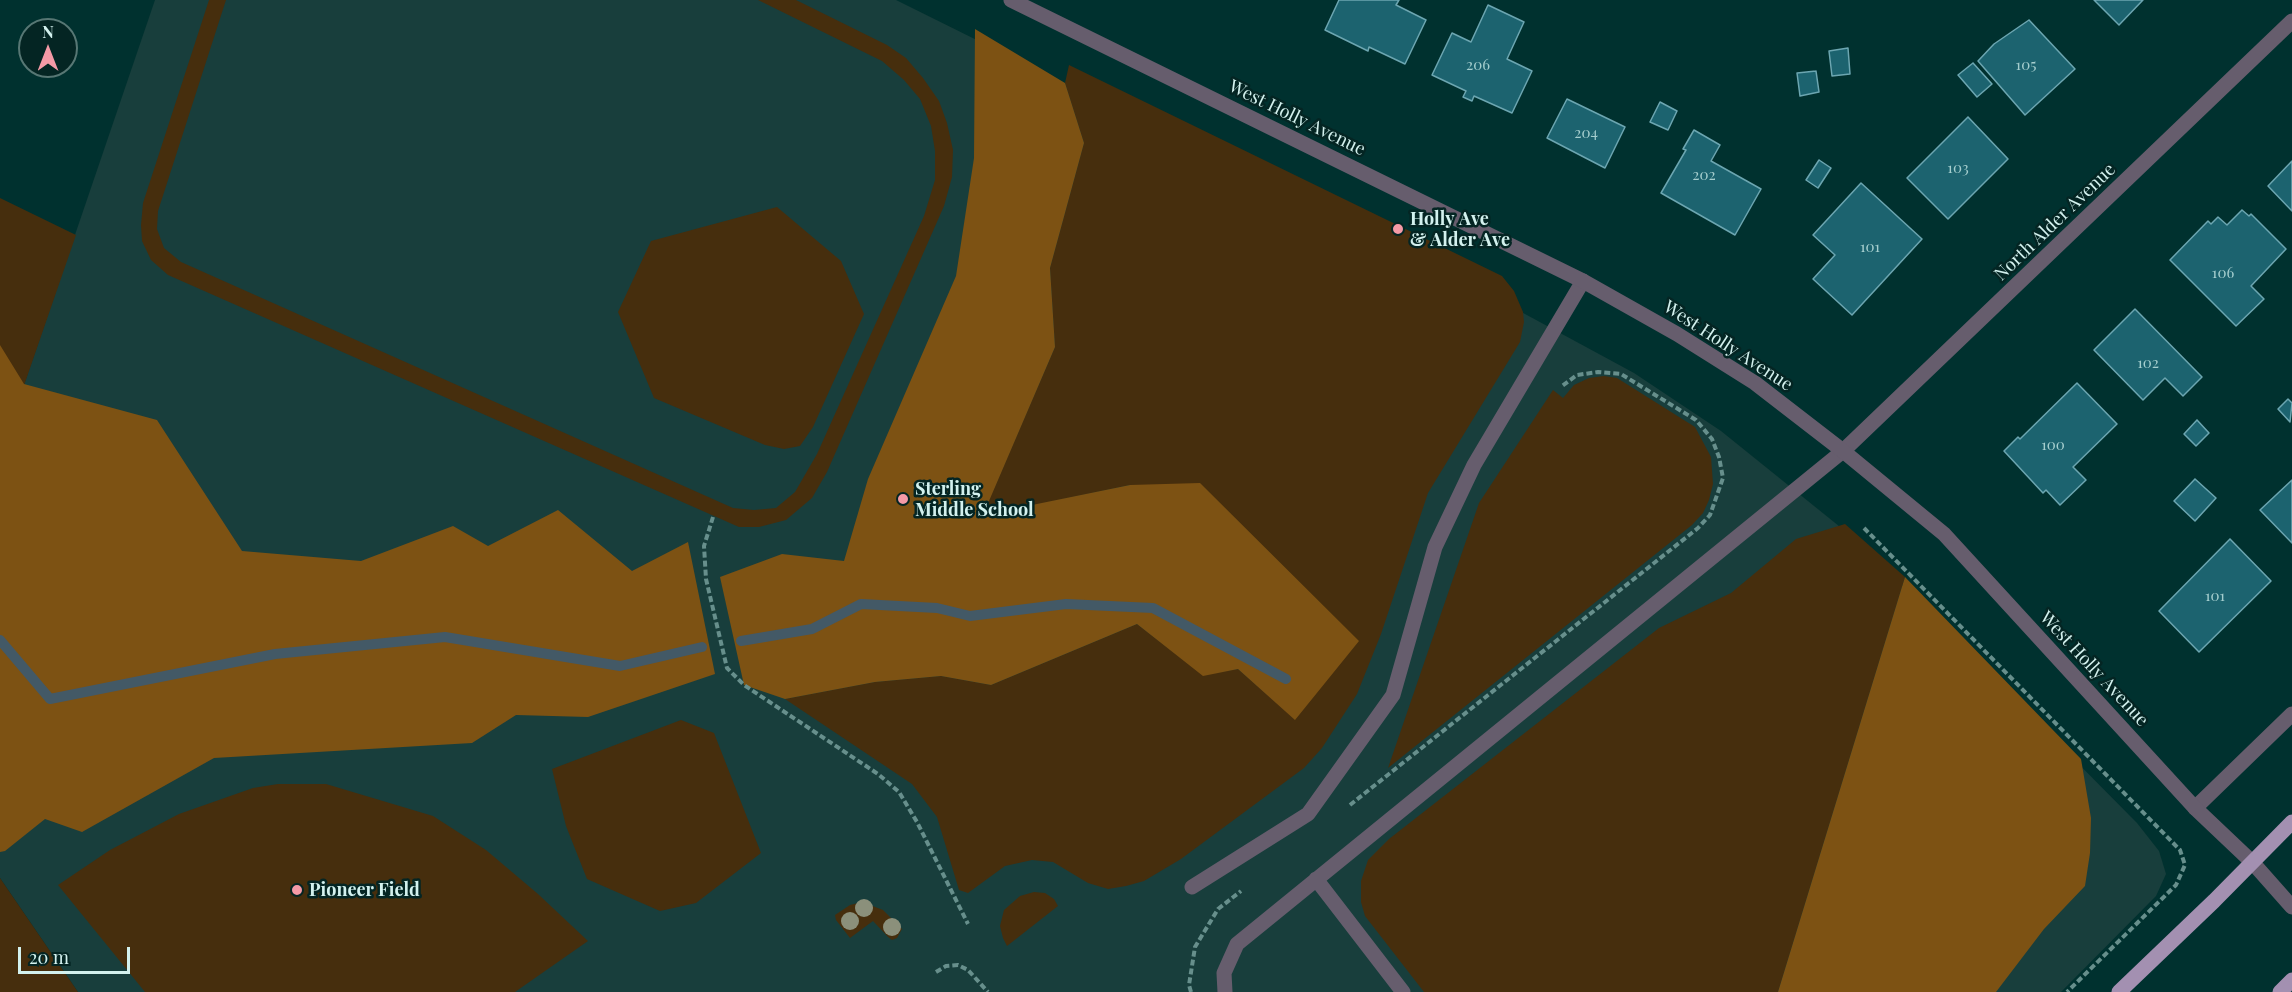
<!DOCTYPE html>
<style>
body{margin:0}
#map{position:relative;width:2292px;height:992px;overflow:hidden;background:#00312f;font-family:"Playfair Display",serif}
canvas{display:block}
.north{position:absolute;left:18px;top:18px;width:60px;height:60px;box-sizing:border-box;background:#042523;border:2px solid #577774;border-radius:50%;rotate:0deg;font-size:16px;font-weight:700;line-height:24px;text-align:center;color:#d3f1ee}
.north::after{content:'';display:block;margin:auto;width:21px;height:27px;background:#f49aa6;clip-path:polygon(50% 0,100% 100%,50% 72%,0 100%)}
.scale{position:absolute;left:18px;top:947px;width:112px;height:27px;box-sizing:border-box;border:3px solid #d3f1ee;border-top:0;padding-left:8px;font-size:18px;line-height:21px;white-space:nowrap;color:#d3f1ee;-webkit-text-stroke:4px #042523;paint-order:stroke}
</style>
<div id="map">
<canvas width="2292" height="992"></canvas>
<div class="north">N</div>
<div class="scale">20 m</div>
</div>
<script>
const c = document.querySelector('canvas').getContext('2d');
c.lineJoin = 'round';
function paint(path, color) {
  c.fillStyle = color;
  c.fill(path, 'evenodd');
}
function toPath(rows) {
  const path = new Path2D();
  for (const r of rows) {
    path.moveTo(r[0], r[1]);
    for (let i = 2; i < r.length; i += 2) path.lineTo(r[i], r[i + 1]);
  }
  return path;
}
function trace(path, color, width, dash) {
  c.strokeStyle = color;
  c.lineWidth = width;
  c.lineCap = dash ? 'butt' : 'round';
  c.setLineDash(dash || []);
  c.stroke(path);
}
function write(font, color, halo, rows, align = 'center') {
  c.font = font + ' "Playfair Display",serif';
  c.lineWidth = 5;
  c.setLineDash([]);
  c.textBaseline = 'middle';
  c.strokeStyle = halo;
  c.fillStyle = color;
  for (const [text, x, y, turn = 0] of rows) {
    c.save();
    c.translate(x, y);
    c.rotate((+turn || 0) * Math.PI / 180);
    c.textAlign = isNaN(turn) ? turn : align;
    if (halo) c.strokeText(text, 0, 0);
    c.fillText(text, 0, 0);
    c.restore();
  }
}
const built = toPath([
 [155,0,896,0,1477,288,1634,373,1721,431,1860,543,2137,823,2159,851,2166,874,2156,896,2061,992,78,992,0,878,0,455]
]);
const green = toPath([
 [209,0,226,0,158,211,157,229,164,248,181,262,733,508,754,510,776,508,795,492,817,454,924,216,935,180,935,151,931,126,920,99,904,80,882,61,758,0,796,0,887,45,906,58,923,78,939,101,947,123,953,150,952,177,944,206,827,472,812,498,786,520,759,527,739,527,168,275,151,260,142,241,141,225,143,203],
 [1069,65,1502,276,1514,291,1523,312,1524,322,1520,342,1428,493,1381,634,1357,694,1322,748,1304,768,1181,859,1144,881,1126,886,1108,889,1088,883,1053,862,1032,860,1005,866,968,893,959,890,937,817,912,784,785,699,875,682,941,676,991,685,1137,624,1203,675,1238,669,1295,719,1130,485,982,516,1055,347,1050,268,1084,143,1065,83],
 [0,198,76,235,0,455],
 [777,207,841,261,864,314,813,427,800,446,784,449,765,445,654,398,618,312,651,241],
 [1604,376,1617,378,1695,427,1711,457,1713,484,1709,500,1703,513,1692,525,1388,768,1479,503,1553,390,1563,398,1574,385,1589,378],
 [1845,524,1905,577,1778,992,1424,992,1365,916,1361,902,1361,881,1368,860,1389,839,1659,628,1731,593,1796,539],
 [681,720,714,733,761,853,696,903,660,911,587,879,566,826,552,769],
 [278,784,326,784,433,816,486,850,538,894,588,941,515,992,145,992,58,885,110,850,179,814,253,788],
 [0,878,78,992,0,992],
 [1034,892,1045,893,1054,899,1058,906,1007,946,1003,938,1000,926,1004,910,1020,896],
 [862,902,883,910,902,929,897,938,892,940,888,937,873,921,850,938,836,920,835,915,850,905]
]);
const forest = toPath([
 [975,29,1065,83,1084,143,1050,268,1055,347,983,515,1130,485,1200,483,1359,641,1295,720,1238,669,1203,676,1137,624,991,685,941,676,875,682,785,699,744,685,720,577,782,554,844,561,868,479,956,276,974,158],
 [0,345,24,384,157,420,242,551,361,561,453,526,488,546,558,510,632,571,688,542,715,674,588,717,516,715,472,743,214,758,82,832,45,819,5,851,0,852],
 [1905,577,2081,759,2091,818,2090,853,2085,886,2044,929,1996,992,1778,992]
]);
const stream = toPath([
 [0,640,50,699,275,654,445,637,620,666,702,647],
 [741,641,812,629,861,604,937,608,970,616,1066,604,1153,608,1286,679]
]);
const building = toPath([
 [1339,0,1399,0,1396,5,1426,20,1405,64,1369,47,1368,51,1325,30,1339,0],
 [2094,0,2143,0,2119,25,2094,0],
 [1488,5,1524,22,1507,59,1532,71,1512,113,1474,96,1472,101,1463,97,1466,91,1432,75,1452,33,1471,42,1488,5],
 [2029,20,2075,69,2025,115,1978,61,1994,44,2029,20],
 [1848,48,1850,74,1832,76,1829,51,1848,48],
 [1973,63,1992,84,1977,97,1958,75,1973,63],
 [1816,71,1819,92,1800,96,1797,73,1816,71],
 [1567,99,1625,127,1605,168,1547,138,1567,99],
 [1660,102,1677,111,1668,130,1650,122,1660,102],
 [1968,117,2008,159,1948,219,1907,178,1968,117],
 [1694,130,1720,145,1711,161,1761,189,1735,235,1661,193,1686,150,1683,149,1694,130],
 [1819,160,1831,168,1818,188,1806,180,1819,160],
 [2292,161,2292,211,2268,186,2292,161],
 [1861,183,1922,239,1852,315,1813,279,1835,255,1813,235,1861,183],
 [2242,210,2249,216,2251,214,2286,249,2251,286,2264,299,2236,326,2170,260,2208,221,2211,224,2218,217,2227,225,2242,210],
 [2135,309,2202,377,2183,396,2165,378,2143,400,2094,350,2135,309],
 [2077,383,2117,424,2073,467,2086,480,2060,505,2046,490,2043,493,2004,451,2018,437,2020,439,2077,383],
 [2288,399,2292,403,2290,422,2278,409,2288,399],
 [2197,420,2209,433,2196,446,2184,434,2197,420],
 [2195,479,2216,498,2195,521,2174,501,2195,479],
 [2292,480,2292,543,2260,510,2292,480],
 [2230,539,2271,581,2199,652,2159,611,2230,539]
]);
const path = toPath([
 [713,517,704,546,706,579,727,668,744,685,878,774,899,792,917,822,968,924],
 [1864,528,2180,850,2185,865,2176,885,2067,992],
 [1350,805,1698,528,1710,515,1723,478,1719,457,1712,439,1696,420,1621,374,1598,372,1577,375,1562,386],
 [936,972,946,966,958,965,968,970,988,992],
 [1191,992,1189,985,1195,947,1218,909,1241,891]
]);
const service = toPath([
 [1316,879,1403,992],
 [1192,887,1308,814,1393,695,1435,547,1474,465,1583,281],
 [1225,992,1224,973,1237,944,1843,451]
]);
const minor = toPath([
 [1843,451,2292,21],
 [2195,808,2292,714]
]);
const tertiary = toPath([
 [1011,0,1583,281,1677,334,1755,383,1843,451,1944,534,2195,808,2253,863,2292,907]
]);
const primary = toPath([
 [2119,992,2214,901,2292,822],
 [2280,992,2292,980]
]);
const trees = [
 [864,908],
 [850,921],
 [892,927]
];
const markers = [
 [1398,229,6,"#f49aa6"],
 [903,499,6,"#f49aa6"],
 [297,890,6,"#f49aa6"]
];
const numberNames = [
 ["206",1478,65],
 ["105",2026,65],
 ["204",1586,133],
 ["103",1958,168],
 ["202",1704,175],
 ["101",1870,247],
 ["106",2223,273],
 ["102",2148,363],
 ["100",2053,445],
 ["101",2215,596]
];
const streetNames = [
 ["West Holly Avenue",1297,118,26],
 ["North Alder Avenue",2055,222,-44],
 ["West Holly Avenue",1728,346,33],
 ["West Holly Avenue",2094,669,47]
];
const poiNames = [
 ["Holly Ave",1410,219],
 ["& Alder Ave",1410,240],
 ["Sterling",915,489],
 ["Middle School",915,510],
 ["Pioneer Field",309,890]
];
paint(built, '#183e3c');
paint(green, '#462e0d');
paint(forest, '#7d5213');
trace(stream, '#435966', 10);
paint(building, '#1c636f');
trace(building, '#6ca6b1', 1.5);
trace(path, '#678f8c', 4, [6, 3]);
trace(service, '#665d6d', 15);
trace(minor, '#665d6d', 15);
trace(tertiary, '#665d6d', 15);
trace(primary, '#a390b1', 15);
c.fillStyle = '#8b907b';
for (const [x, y] of trees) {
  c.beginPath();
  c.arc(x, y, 9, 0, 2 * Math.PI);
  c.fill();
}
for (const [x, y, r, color] of markers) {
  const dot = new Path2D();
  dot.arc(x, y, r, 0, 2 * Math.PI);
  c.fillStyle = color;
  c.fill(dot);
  trace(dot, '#042523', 2);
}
write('15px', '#a5cece', null, numberNames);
write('18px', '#d3f1ee', '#042523', streetNames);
write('bold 18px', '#d3f1ee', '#042523', poiNames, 'left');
</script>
